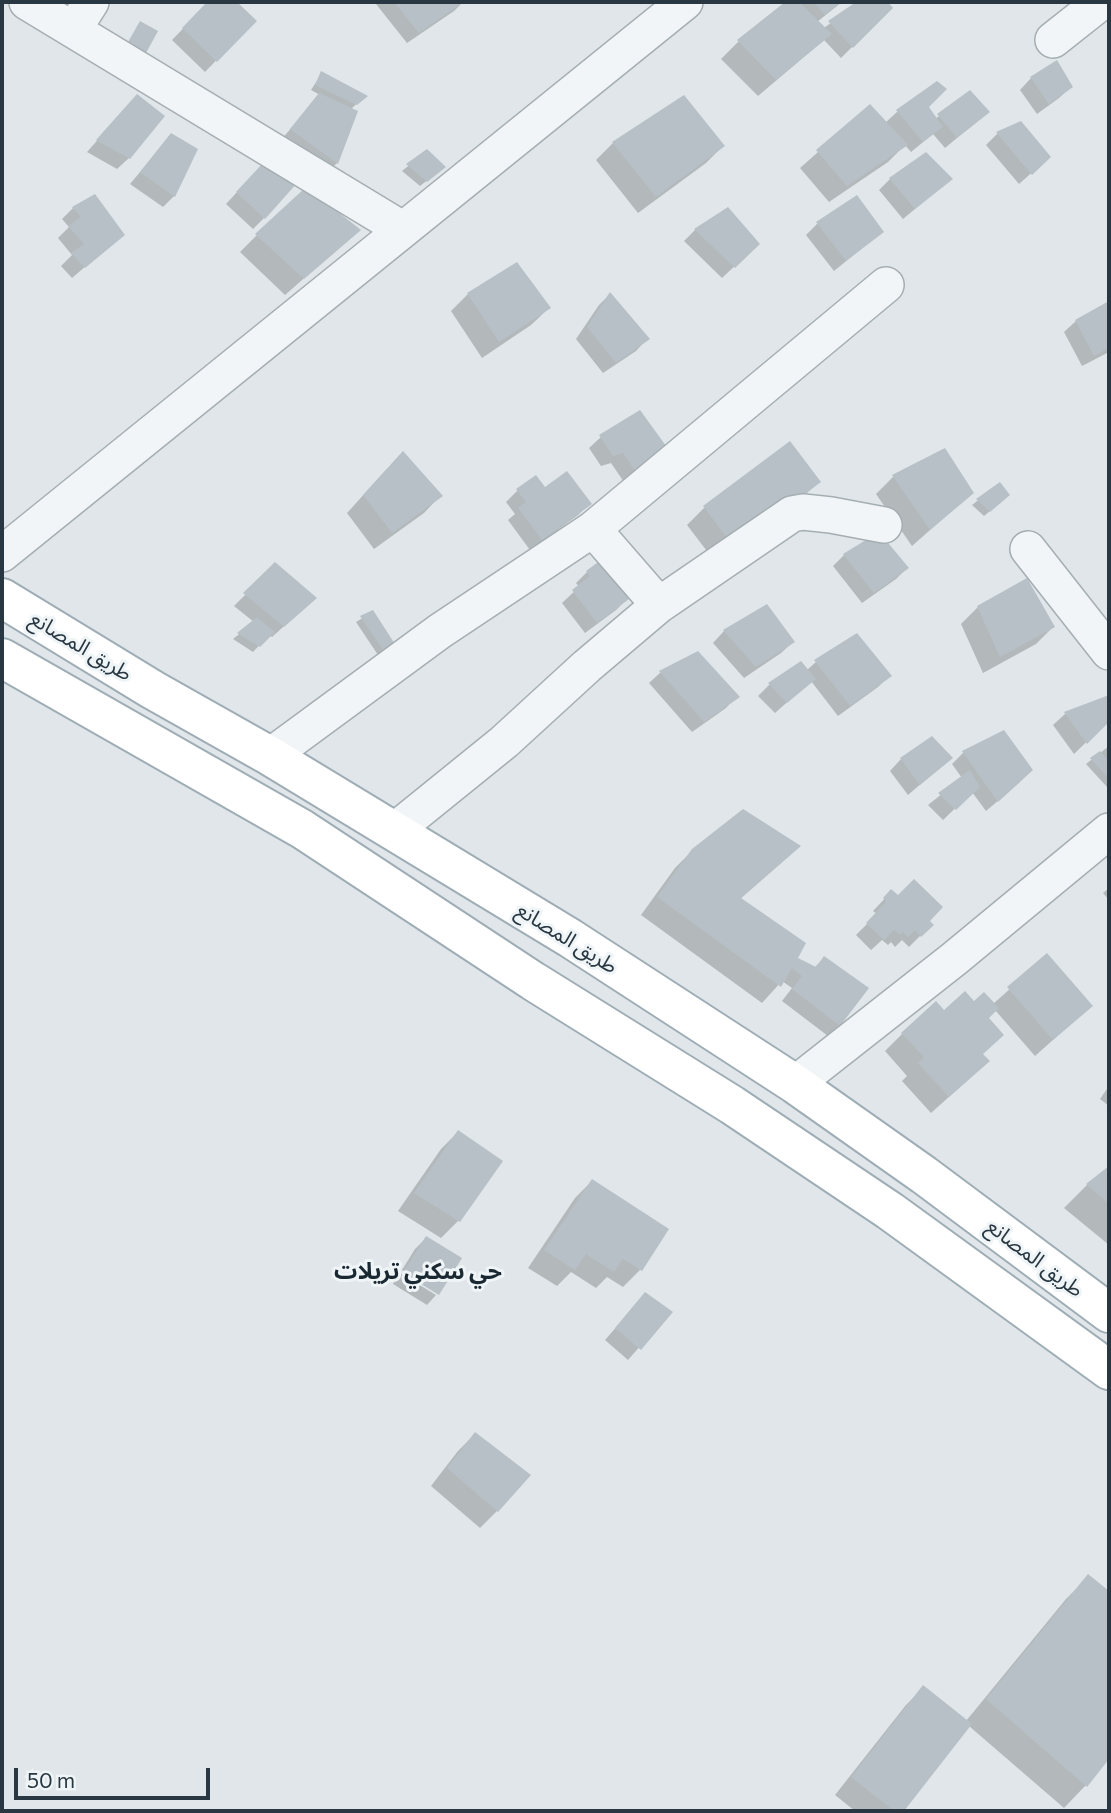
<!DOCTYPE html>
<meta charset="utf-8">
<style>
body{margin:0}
#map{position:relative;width:1111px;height:1813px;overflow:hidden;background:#e0e6e9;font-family:Commissioner,sans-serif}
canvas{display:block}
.frame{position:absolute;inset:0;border:4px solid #283741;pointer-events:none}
.scale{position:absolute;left:14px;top:1768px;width:196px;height:32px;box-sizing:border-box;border:4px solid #283741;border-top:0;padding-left:9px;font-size:21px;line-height:24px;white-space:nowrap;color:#283741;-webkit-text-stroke:5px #eff4f7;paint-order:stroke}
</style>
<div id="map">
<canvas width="1111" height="1813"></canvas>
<div class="frame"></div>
<div class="scale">50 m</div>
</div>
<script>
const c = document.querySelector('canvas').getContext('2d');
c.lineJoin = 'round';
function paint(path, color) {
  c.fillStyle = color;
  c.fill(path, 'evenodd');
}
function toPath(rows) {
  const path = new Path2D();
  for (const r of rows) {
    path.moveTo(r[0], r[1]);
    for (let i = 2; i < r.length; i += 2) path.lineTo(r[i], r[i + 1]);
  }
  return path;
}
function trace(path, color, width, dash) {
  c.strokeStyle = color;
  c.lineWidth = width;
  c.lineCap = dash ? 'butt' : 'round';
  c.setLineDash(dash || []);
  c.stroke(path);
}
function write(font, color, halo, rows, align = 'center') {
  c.font = font + ' Commissioner,"Noto Sans Arabic",sans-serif';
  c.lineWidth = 6;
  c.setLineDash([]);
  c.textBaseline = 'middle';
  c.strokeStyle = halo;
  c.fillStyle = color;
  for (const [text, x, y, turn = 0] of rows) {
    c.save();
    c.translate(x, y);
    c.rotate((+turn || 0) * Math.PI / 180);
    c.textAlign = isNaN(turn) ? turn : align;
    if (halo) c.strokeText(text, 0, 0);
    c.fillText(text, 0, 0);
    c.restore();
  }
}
const shadow = toPath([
 [209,2,234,2,254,21,205,72,172,40],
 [379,2,463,2,454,11,407,43,376,4],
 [788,2,842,2,817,22,824,28,859,2,885,2,891,8,841,58,824,40,758,96,721,59,738,42],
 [1057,63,1071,87,1059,98,1037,114,1020,90,1031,78],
 [322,73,365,96,351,109,337,163,326,174,280,141,320,95,311,90],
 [937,83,927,107,935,119,939,116,988,112,945,148,933,134,911,152,905,145,888,162,829,202,800,168,870,106,885,123,897,112],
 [684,98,723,146,706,163,638,213,596,160,613,143],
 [126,108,129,158,117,169,87,152],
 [1020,123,1037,168,1019,184,986,145,997,134],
 [171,135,174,196,163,207,130,184],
 [427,151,438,172,420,186,402,171],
 [926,154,951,179,903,219,879,190,890,179],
 [252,176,264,218,253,229,226,204],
 [857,197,882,232,834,271,806,235,817,224],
 [73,208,122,235,72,278,61,266,72,255,58,238,69,227,62,219],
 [728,209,758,244,722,278,684,241,695,230],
 [359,230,285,295,240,252,257,235],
 [468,294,549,308,531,325,482,358,451,311],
 [610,294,647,339,636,351,603,373,576,339,599,305],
 [1109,303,1109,352,1082,366,1064,332,1076,321],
 [601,437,667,450,628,488,611,463,601,466,589,448],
 [386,470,441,495,424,513,374,549,347,513],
 [893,477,972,493,912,546,876,494],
 [818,482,801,499,716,563,687,525,704,508],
 [999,484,1003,500,984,516,972,505],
 [518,490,544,490,589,504,578,515,530,550,508,520,515,514,506,502],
 [879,534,907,568,896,579,862,603,833,566,844,555],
 [275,565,303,609,272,637,269,635,253,652,233,639,254,622,234,606],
 [587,572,627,599,616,610,585,633,562,603,579,587,576,583],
 [766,607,793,642,781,653,744,678,713,643,724,631],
 [978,607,1053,627,1036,644,983,673,961,624],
 [373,612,397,652,384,664,356,622],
 [816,662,889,676,878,687,838,716,811,681,775,713,758,696,769,685,801,663,807,670],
 [661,672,737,696,726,708,692,732,649,683],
 [1109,697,1109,720,1074,754,1053,725,1065,714],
 [1003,732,1020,782,986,811,972,792,943,820,928,805,962,778,952,764,963,753],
 [932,738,951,758,908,795,890,771,901,759],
 [1109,746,1109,785,1107,787,1086,764],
 [693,850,781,863,740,899,795,958,814,968,824,958,839,1025,828,1036,782,1001,792,988,782,981,762,1003,641,915,675,868],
 [1109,888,1109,900,1103,893],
 [891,892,931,925,909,947,902,940,895,947,891,942,888,945,882,940,871,950,856,935,877,914,873,911],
 [1047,956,1091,1006,1035,1056,995,1010,986,1018,981,1055,970,1078,931,1113,902,1081,907,1076,885,1051,902,1034,944,1013,974,1003,993,1004],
 [1109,1086,1109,1106,1100,1099],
 [458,1132,459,1220,441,1238,398,1211,441,1149],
 [1109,1168,1109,1245,1064,1208,1087,1185],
 [592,1181,640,1270,623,1287,607,1277,596,1288,571,1272,557,1286,528,1268,575,1198],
 [426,1238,460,1259,438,1294,438,1292,402,1270,415,1249],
 [400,1273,436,1295,427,1305,393,1284],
 [645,1294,670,1312,628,1360,605,1340],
 [475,1434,497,1511,480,1528,431,1486,458,1451],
 [1088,1577,1109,1593,1109,1756,1086,1785,1064,1808,969,1726,901,1811,855,1811,835,1795,906,1705,923,1688,966,1721,1066,1599]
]);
const building = toPath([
 [207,2,237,2,257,21,217,62,182,28],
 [394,2,464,2,419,33],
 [785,2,799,2,832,34,776,80,737,40],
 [814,2,841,2,825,15],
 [856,2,888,2,893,8,853,48,828,21],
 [140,21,158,31,146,53,128,42],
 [1057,60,1073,87,1049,104,1030,77],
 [321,71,368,96,357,105,315,85],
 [937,81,947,89,929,107,943,127,923,142,896,110],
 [970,90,990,112,957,138,937,114],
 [319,93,358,111,338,164,290,129],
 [137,94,165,116,130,159,96,140],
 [684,95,725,146,656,197,612,142],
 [870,104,908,145,847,186,816,150],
 [1021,121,1051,157,1032,175,996,132],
 [171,133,198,149,175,197,140,172],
 [427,149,446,167,427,182,406,164],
 [926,152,953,179,915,209,889,178],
 [263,163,298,182,265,219,236,192],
 [306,187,361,230,304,279,255,234],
 [95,194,125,235,85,268,71,253,84,244,68,226,81,217,72,207],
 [857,195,884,232,846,261,816,222],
 [728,207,760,244,735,268,694,229],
 [517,262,551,308,499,342,467,293],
 [610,292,650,339,616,363,587,327],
 [1109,301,1109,348,1094,356,1075,320],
 [640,410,669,450,640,478,623,453,613,456,599,435],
 [790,441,821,482,734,547,703,506],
 [945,448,974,493,930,530,892,475],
 [403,451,443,496,392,533,363,495],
 [567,471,592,504,542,540,518,508,526,502,516,489,536,475,545,487],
 [1000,482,1010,495,990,512,976,499],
 [879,532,909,568,874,593,843,554],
 [601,560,629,599,597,623,572,590,590,576,586,571],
 [275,562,317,598,284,627,243,593],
 [1027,578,1055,627,1000,657,977,606],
 [767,604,795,642,756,667,723,630],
 [373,610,400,652,390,660,360,616],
 [257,617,275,632,260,647,237,633],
 [857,633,892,676,850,706,814,660],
 [698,651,740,697,704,722,659,671],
 [801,661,816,679,787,703,768,683],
 [1109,695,1109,722,1087,744,1064,712],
 [1004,730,1033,770,998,802,962,751],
 [932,736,953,758,920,785,900,758],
 [1100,751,1109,761,1109,779,1090,758],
 [970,770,980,787,956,810,938,793],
 [743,809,801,846,741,898,806,943,798,958,816,967,824,956,869,988,840,1026,792,989,802,976,792,968,781,987,657,897,692,849],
 [914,879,943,907,930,921,934,925,921,937,915,930,908,937,903,932,900,935,894,930,884,940,866,923,886,902,883,898,891,889,898,895],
 [1047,953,1093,1006,1053,1040,1007,987],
 [965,991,974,1001,984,992,999,1008,989,1018,1004,1035,983,1054,990,1061,949,1097,918,1063,924,1057,901,1033,936,1001,944,1010],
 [458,1130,503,1161,460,1222,414,1193],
 [1109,1166,1109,1204,1086,1184],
 [592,1179,669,1229,642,1271,623,1259,614,1272,586,1254,575,1270,544,1250],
 [426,1236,462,1258,439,1295,403,1273],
 [645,1292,673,1312,641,1350,615,1328],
 [475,1432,531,1475,498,1512,447,1468],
 [1088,1574,1109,1591,1109,1759,1087,1787,986,1699],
 [923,1685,972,1724,904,1811,894,1811,851,1777]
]);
const minor = toPath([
 [27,2,402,229],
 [74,29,91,2],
 [1053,40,1101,2],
 [593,529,659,605],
 [1028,549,1109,652],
 [2,554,685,2],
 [270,756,440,631,593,529,886,285],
 [394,831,504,742,587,666,659,605,792,514,803,512,831,515,884,525],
 [795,1084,954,959,1109,831]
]);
const major = toPath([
 [2,598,153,690,270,756,570,938,795,1084,924,1175,1109,1313],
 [2,658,302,829,533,981,732,1105,890,1211,1109,1370]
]);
const streetNames = [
 ["طريق المصانع",81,646,31],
 ["طريق المصانع",567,938,32],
 ["طريق المصانع",1035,1258,37]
];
const neighbourhoodNames = [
 ["حي سكني تريلات",418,1271]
];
paint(shadow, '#0003');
paint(building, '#b7c0c6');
trace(minor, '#a5aeb3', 38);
trace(major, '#9eadb5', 42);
trace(minor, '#f2f5f7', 35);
trace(major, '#fff', 38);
write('21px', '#283741', '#eff4f7', streetNames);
write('bold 23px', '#1a2832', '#eff4f7', neighbourhoodNames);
</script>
